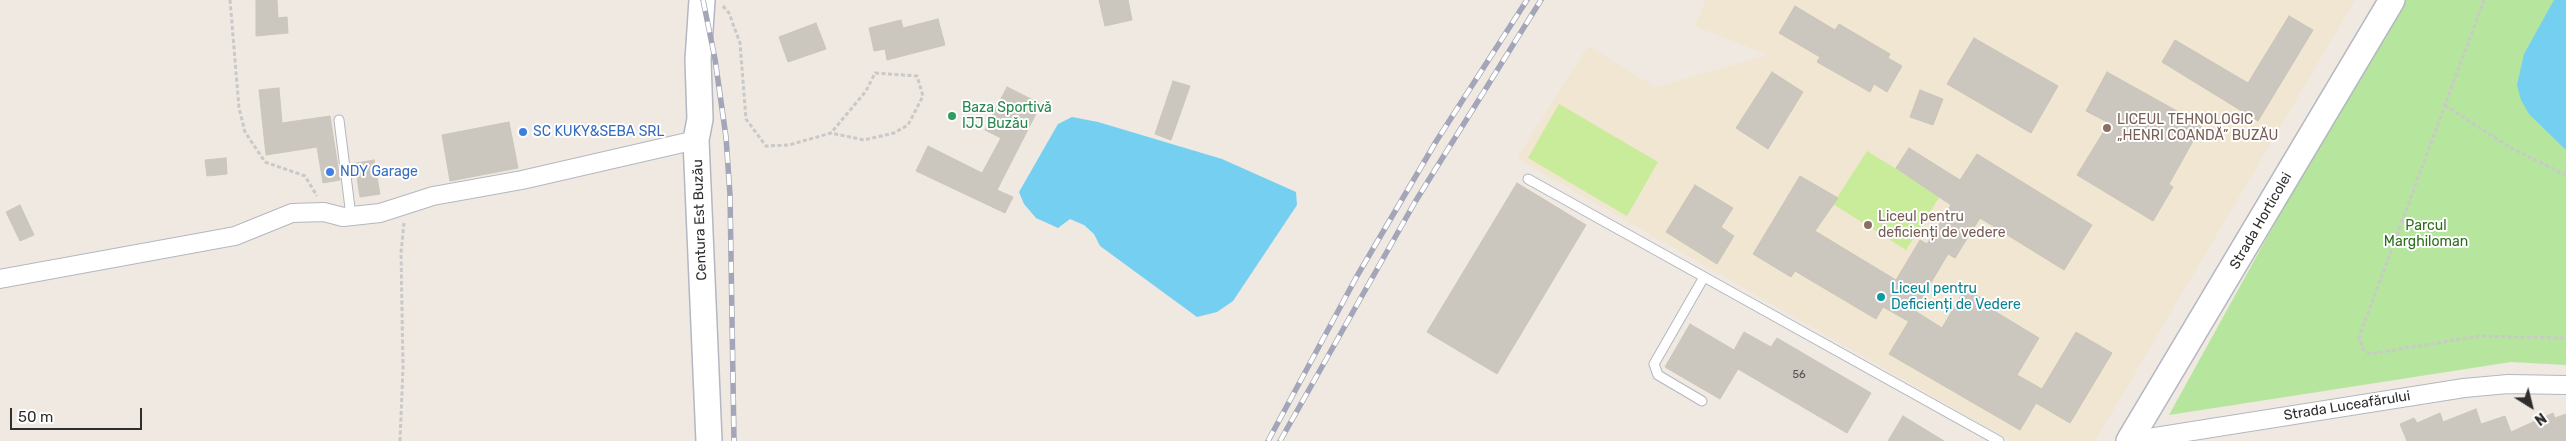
<!DOCTYPE html>
<meta charset="utf-8">
<style>
body{margin:0}
#map{position:relative;width:2566px;height:441px;overflow:hidden;background:#efe9e1;font-family:Rubik,sans-serif}
canvas{display:block}
.north{position:absolute;left:2506px;top:381px;width:50px;height:50px;-webkit-text-stroke:4px #fff;paint-order:stroke;rotate:144deg;font-size:14px;font-weight:700;line-height:20px;text-align:center;color:#2e2e2e}
.north::after{content:'';display:block;margin:auto;width:18px;height:22px;background:#2e2e2e;clip-path:polygon(50% 0,100% 100%,50% 72%,0 100%)}
.scale{position:absolute;left:10px;top:408px;width:132px;height:22px;box-sizing:border-box;border:2px solid #2e2e2e;border-top:0;padding-left:6px;font-size:15px;line-height:18px;white-space:nowrap;color:#2e2e2e;-webkit-text-stroke:4px #fff;paint-order:stroke}
</style>
<div id="map">
<canvas width="2566" height="441"></canvas>
<div class="north">N</div>
<div class="scale">50 m</div>
</div>
<script>
const c = document.querySelector('canvas').getContext('2d');
c.lineJoin = 'round';
function paint(path, color) {
  c.fillStyle = color;
  c.fill(path, 'evenodd');
}
function toPath(rows) {
  const path = new Path2D();
  for (const r of rows) {
    path.moveTo(r[0], r[1]);
    for (let i = 2; i < r.length; i += 2) path.lineTo(r[i], r[i + 1]);
  }
  return path;
}
function trace(path, color, width, dash) {
  c.strokeStyle = color;
  c.lineWidth = width;
  c.lineCap = dash ? 'butt' : 'round';
  c.setLineDash(dash || []);
  c.stroke(path);
}
function write(font, color, halo, rows, align = 'center') {
  c.font = font + ' Rubik,sans-serif';
  c.lineWidth = 4;
  c.setLineDash([]);
  c.textBaseline = 'middle';
  c.strokeStyle = halo;
  c.fillStyle = color;
  for (const [text, x, y, turn = 0] of rows) {
    c.save();
    c.translate(x, y);
    c.rotate((+turn || 0) * Math.PI / 180);
    c.textAlign = isNaN(turn) ? turn : align;
    if (halo) c.strokeText(text, 0, 0);
    c.fillText(text, 0, 0);
    c.restore();
  }
}
const education = toPath([
 [1706,0,2355,0,2095,441,2011,441,1517,158,1588,46,1655,87,1768,55,1695,26]
]);
const green = toPath([
 [2398,0,2566,0,2566,365,2511,362,2169,415]
]);
const pitch = toPath([
 [1559,104,1658,162,1627,216,1528,158],
 [1867,151,1940,196,1906,250,1833,204]
]);
const water = toPath([
 [2554,0,2566,0,2566,150,2529,114,2521,100,2517,85,2524,54],
 [1072,117,1098,122,1222,159,1296,192,1297,205,1233,301,1217,312,1197,317,1100,246,1094,234,1084,225,1070,219,1058,228,1036,218,1024,204,1019,192,1058,124]
]);
const building = toPath([
 [256,0,277,0,278,18,287,17,288,33,256,36,256,0],
 [1099,0,1128,0,1132,20,1105,26,1099,0],
 [1795,6,1835,30,1839,24,1890,54,1888,58,1902,66,1887,92,1874,84,1870,92,1817,62,1820,57,1779,33,1795,6],
 [2289,16,2313,30,2258,121,2162,62,2175,40,2248,83,2289,16],
 [938,19,945,45,887,60,885,49,874,51,869,28,901,20,903,28,938,19],
 [816,23,826,49,788,62,779,37,816,23],
 [1974,38,2058,86,2031,133,1947,84,1974,38],
 [1772,72,1803,92,1768,149,1736,128,1772,72],
 [2107,72,2202,125,2169,184,2173,187,2153,221,2077,175,2109,123,2086,111,2107,72],
 [1173,81,1190,86,1171,140,1155,134,1173,81],
 [1007,87,1041,104,997,190,1013,197,1005,213,916,171,928,146,982,173,1001,138,985,130,1007,87],
 [279,88,282,123,330,116,340,180,323,183,317,147,266,155,259,90,279,88],
 [1920,90,1943,99,1933,125,1910,117,1920,90],
 [509,122,518,168,450,181,442,135,509,122],
 [1909,148,1960,180,1977,154,2092,225,2064,270,1980,218,1955,258,1948,254,1908,321,1883,307,1876,319,1795,271,1791,277,1753,254,1800,176,1838,198,1815,231,1896,280,1920,240,1927,244,1951,205,1896,168,1909,148],
 [226,158,227,174,207,176,205,160,226,158],
 [374,160,380,194,360,197,357,177,353,178,351,164,374,160],
 [1517,183,1586,225,1497,374,1427,332,1517,183],
 [1695,185,1733,208,1721,227,1734,236,1717,264,1666,232,1695,185],
 [20,205,34,235,20,241,6,212,20,205],
 [1965,289,1994,305,1991,309,2039,338,2017,375,2042,389,2076,332,2112,353,2070,423,2036,403,2020,430,1889,354,1915,311,1942,328,1965,289],
 [1690,324,1734,350,1744,332,1771,347,1777,338,1871,393,1847,433,1738,369,1720,399,1665,367,1690,324],
 [2476,409,2481,424,2505,416,2511,432,2553,413,2555,418,2566,414,2566,441,2407,441,2400,424,2414,418,2417,423,2440,413,2443,422,2476,409],
 [1903,416,1944,441,1888,441,1903,416]
]);
const path = toPath([
 [230,0,239,108,245,132,265,162,305,176,317,196],
 [2484,0,2359,337,2363,349,2370,354,2479,336,2566,338],
 [723,6,729,13,740,43,746,119,766,146,789,145,831,133,866,91,875,73,917,76,923,96,908,125,894,133,864,140,831,133],
 [2445,105,2509,147,2566,175],
 [400,441,403,368,401,253,404,223]
]);
const lane = toPath([
 [339,120,351,216],
 [1528,179,1999,441],
 [1702,401,1658,375,1654,364,1704,277]
]);
const street = toPath([
 [0,279,235,236,292,213,324,212,343,217,380,213,433,196,522,180,696,140],
 [2130,441,2464,388,2508,384,2566,385]
]);
const secondary = toPath([
 [702,0,698,60,700,119,696,140,709,441],
 [2129,441,2392,0]
]);
const rail = toPath([
 [703,0,715,59,726,137,730,195,734,441],
 [1268,441,1357,276,1437,140,1527,0],
 [1280,441,1415,202,1541,0]
]);
const markers = [
 [952,116,5,"#2e9e5b"],
 [2107,128,5,"#8d6e63"],
 [523,132,5,"#3f7fe0"],
 [330,172,5,"#3f7fe0"],
 [1868,225,5,"#8d6e63"],
 [1881,297,5,"#0f9aa8"]
];
const numberNames = [
 ["56",1799,375]
];
const leisureNames = [
 ["Baza Sportivă",962,108],
 ["IJJ Buzău",962,124]
];
const educationNames = [
 ["LICEUL TEHNOLOGIC",2117,120],
 ["„HENRI COANDĂ” BUZĂU",2117,136],
 ["Liceul pentru",1878,217],
 ["deficienți de vedere",1878,233]
];
const shopNames = [
 ["SC KUKY&SEBA SRL",533,132],
 ["NDY Garage",340,172]
];
const streetNames = [
 ["Centura Est Buzău",700,220,-92],
 ["Strada Horticolei",2261,221,-60],
 ["Strada Luceafărului",2347,406,-9]
];
const parkNames = [
 ["Parcul",2426,226],
 ["Marghiloman",2426,242]
];
const cultureNames = [
 ["Liceul pentru",1891,289],
 ["Deficienți de Vedere",1891,305]
];
paint(education, '#f0e6d1');
paint(green, '#b6e59e');
paint(pitch, '#c9ec9a');
paint(water, '#75cff0');
paint(building, '#cbc7bf');
trace(building, '#cbc5ba', 1);
trace(lane, '#b4b7c1', 11);
trace(street, '#b4b7c1', 20);
trace(secondary, '#b4b7c1', 28);
trace(path, '#c9c9c9', 3, [4, 2.5]);
trace(lane, '#fff', 9);
trace(street, '#fff', 18);
trace(secondary, '#fff', 25);
trace(rail, '#a3a6b8', 5.5);
trace(rail, '#fff', 4, [11]);
for (const [x, y, r, color] of markers) {
  const dot = new Path2D();
  dot.arc(x, y, r, 0, 2 * Math.PI);
  c.fillStyle = color;
  c.fill(dot);
  trace(dot, '#fff', 2);
}
write('11px', '#555452', null, numberNames);
write('14px', '#27864d', '#fff', leisureNames, 'left');
write('14px', '#785e54', '#fff', educationNames, 'left');
write('14px', '#366cbe', '#fff', shopNames, 'left');
write('14px', '#2e2e2e', '#fff', streetNames);
write('14px', '#2c6e1b', '#fff', parkNames);
write('14px', '#0d838f', '#fff', cultureNames, 'left');
</script>
